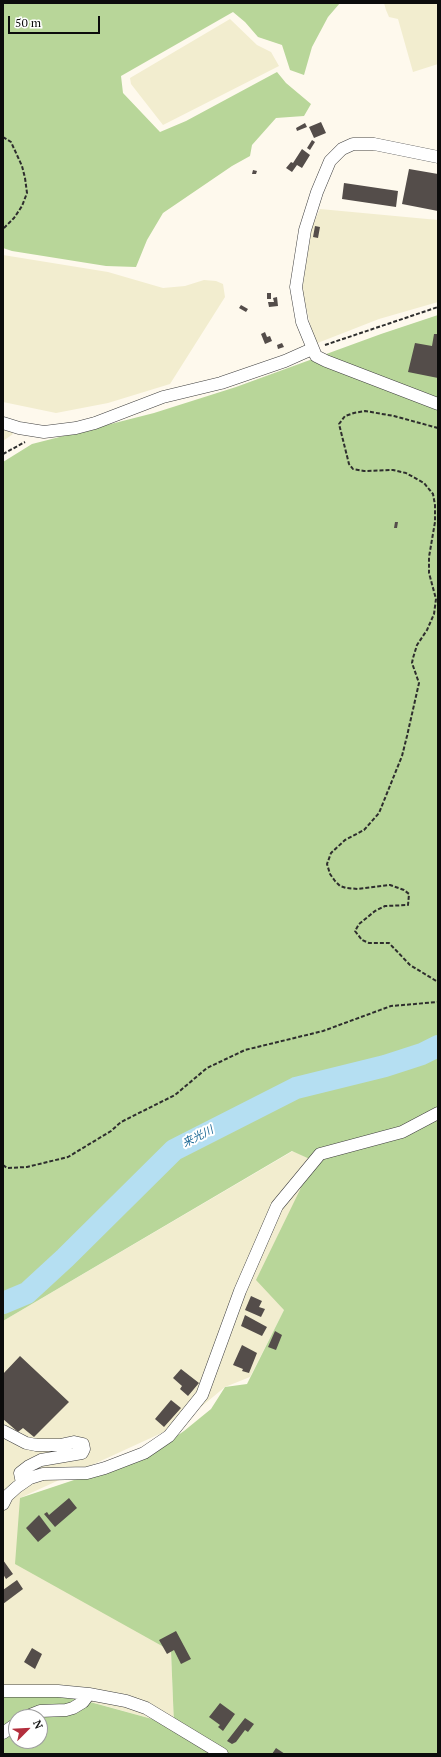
<!DOCTYPE html>
<meta charset="utf-8">
<style>
body{margin:0}
#map{position:relative;width:441px;height:1757px;overflow:hidden;background:#fef9ed;font-family:"PT Serif",serif}
canvas{display:block}
.frame{position:absolute;inset:0;border:4px solid #0c0c0c;pointer-events:none}
.north{position:absolute;left:8px;top:1709px;width:40px;height:40px;box-sizing:border-box;background:#fff;border:1px solid #9e9e9e;border-radius:50%;rotate:66deg;font-size:11px;font-weight:700;line-height:16px;text-align:center;color:#0c0c0c}
.north::after{content:'';display:block;margin:auto;width:14px;height:18px;background:#b32e3d;clip-path:polygon(50% 0,100% 100%,50% 72%,0 100%)}
.scale{position:absolute;left:8px;top:16px;width:92px;height:18px;box-sizing:border-box;border:2px solid #0c0c0c;border-top:0;padding-left:5px;font-size:12px;line-height:14px;white-space:nowrap;color:#0c0c0c;-webkit-text-stroke:3px #fff;paint-order:stroke}
</style>
<div id="map">
<canvas width="441" height="1757"></canvas>
<div class="frame"></div>
<div class="north">N</div>
<div class="scale">50 m</div>
</div>
<script>
const c = document.querySelector('canvas').getContext('2d');
c.lineJoin = 'round';
function paint(path, color) {
  c.fillStyle = color;
  c.fill(path, 'evenodd');
}
function toPath(rows) {
  const path = new Path2D();
  for (const r of rows) {
    path.moveTo(r[0], r[1]);
    for (let i = 2; i < r.length; i += 2) path.lineTo(r[i], r[i + 1]);
  }
  return path;
}
function trace(path, color, width, dash) {
  c.strokeStyle = color;
  c.lineWidth = width;
  c.lineCap = dash ? 'butt' : 'round';
  c.setLineDash(dash || []);
  c.stroke(path);
}
function write(font, color, halo, rows, align = 'center') {
  c.font = font + ' "PT Serif","Noto Sans JP",serif';
  c.lineWidth = 4;
  c.setLineDash([]);
  c.textBaseline = 'middle';
  c.strokeStyle = halo;
  c.fillStyle = color;
  for (const [text, x, y, turn = 0] of rows) {
    c.save();
    c.translate(x, y);
    c.rotate((+turn || 0) * Math.PI / 180);
    c.textAlign = isNaN(turn) ? turn : align;
    if (halo) c.strokeText(text, 0, 0);
    c.fillText(text, 0, 0);
    c.restore();
  }
}
const farmland = toPath([
 [384,3,438,3,438,64,413,72,398,19,389,17,386,10],
 [230,19,257,45,271,52,279,66,163,125,131,84,130,78],
 [320,209,438,220,438,302,379,319,315,344,302,290,312,226],
 [3,255,108,272,163,288,185,286,204,280,216,281,223,284,225,297,170,384,108,403,56,413,3,402],
 [3,427,11,430,13,434,3,441],
 [293,1151,314,1161,284,1310,250,1377,225,1387,179,1425,20,1498,171,1651,174,1725,73,1697,3,1691,3,1321]
]);
const forest = toPath([
 [3,3,340,3,328,17,312,47,304,75,290,70,282,45,258,37,245,22,233,12,121,76,123,93,160,132,186,121,277,72,286,83,311,104,304,116,276,118,252,145,250,156,232,166,163,213,147,240,136,267,106,266,12,251,3,248],
 [438,315,438,1754,3,1754,3,1694,50,1691,174,1725,171,1651,15,1564,20,1498,149,1455,184,1431,211,1409,225,1387,247,1384,284,1310,256,1280,314,1161,292,1151,3,1321,3,462,32,444,154,413,236,387,381,334],
 [16,1717,40,1717,40,1741,16,1741]
]);
const river = toPath([
 [3,1303,27,1293,65,1258,174,1150,296,1088,385,1066,422,1054,438,1046]
]);
const building = toPath([
 [321,122,326,133,314,138,309,127],
 [305,123,307,127,297,131,296,128],
 [312,140,315,142,310,150,307,148],
 [302,149,310,155,302,168,297,165,292,172,286,168,291,162,293,163],
 [409,169,438,174,438,211,402,204],
 [253,170,257,171,256,174,252,174],
 [344,183,398,191,396,207,342,199],
 [315,226,320,227,318,238,313,237],
 [267,293,271,293,271,299,267,299],
 [277,297,278,306,269,307,268,302,274,302,273,298],
 [241,305,248,309,246,312,239,308],
 [265,332,267,337,270,336,272,341,265,344,261,334],
 [434,334,438,334,438,378,408,372,415,343,432,346],
 [282,343,284,347,278,349,277,345],
 [395,522,398,522,397,528,394,528],
 [251,1296,262,1301,259,1307,265,1309,261,1317,245,1310],
 [245,1315,267,1327,262,1336,241,1326],
 [275,1331,282,1335,276,1350,268,1347],
 [242,1345,257,1353,249,1373,242,1371,243,1369,233,1365],
 [20,1356,69,1402,34,1437,23,1428,18,1432,3,1419,3,1374],
 [181,1369,199,1383,188,1396,180,1389,182,1386,173,1378],
 [171,1400,181,1408,164,1427,155,1419],
 [69,1498,77,1508,55,1527,44,1514,47,1512,49,1515],
 [39,1515,51,1531,38,1542,26,1528],
 [3,1560,13,1574,6,1579,3,1574],
 [17,1580,23,1589,3,1604,3,1590],
 [176,1631,191,1659,181,1664,174,1650,167,1654,159,1640],
 [32,1648,42,1654,35,1669,24,1662],
 [220,1703,235,1714,223,1731,218,1727,220,1725,209,1717],
 [245,1718,254,1724,248,1732,245,1730,236,1742,232,1744,227,1741],
 [276,1748,285,1754,272,1754]
]);
const path = toPath([
 [3,137,11,142,22,166,25,178,27,193,22,206,14,218,3,229],
 [325,345,438,307],
 [438,428,394,416,365,411,354,413,345,416,339,424,349,464,353,469,364,471,393,470,406,473,424,483,433,494,435,505,435,522,429,557,429,573,436,599,434,614,427,630,417,645,413,658,412,663,419,683,407,736,402,756,379,813,364,830,345,840,331,853,327,864,330,874,335,881,340,886,346,888,358,889,390,885,404,890,409,894,408,905,385,906,375,911,359,924,355,931,362,940,369,943,389,943,410,965,438,982],
 [3,454,25,442],
 [3,1165,7,1168,27,1167,68,1157,111,1131,121,1122,175,1095,207,1068,245,1050,323,1031,391,1006,438,1002]
]);
const minor = toPath([
 [438,157,374,144,353,144,342,149,330,161,317,192,305,230,296,287,302,322,316,356,326,361,438,404],
 [3,423,19,428,44,432,76,428,95,423,163,397,221,383,285,361,312,349],
 [3,1431,26,1443,36,1445,60,1445,74,1442,83,1444,84,1449,82,1453,41,1460,29,1466,20,1473,22,1483],
 [3,1504,7,1496,17,1487,30,1478,43,1474,87,1473,105,1468,144,1453,169,1436,202,1395,240,1291,277,1206,320,1154,402,1132,438,1113],
 [3,1691,58,1691,89,1694,126,1701,146,1708,222,1754],
 [25,1717,40,1711,66,1710,73,1708,83,1702,89,1694],
 [3,1733,16,1724]
]);
const waterNames = [
 ["来光川",198,1137,-27]
];
paint(farmland, '#f2edcf');
paint(forest, '#b8d699');
trace(river, '#b5dff2', 22);
paint(building, '#544d4a');
trace(minor, '#3f3f3f', 13);
trace(path, '#2e2e2e', 2, [4, 2]);
trace(minor, '#fff', 12);
write('italic 11px', '#1e6a96', '#fff', waterNames);
</script>
